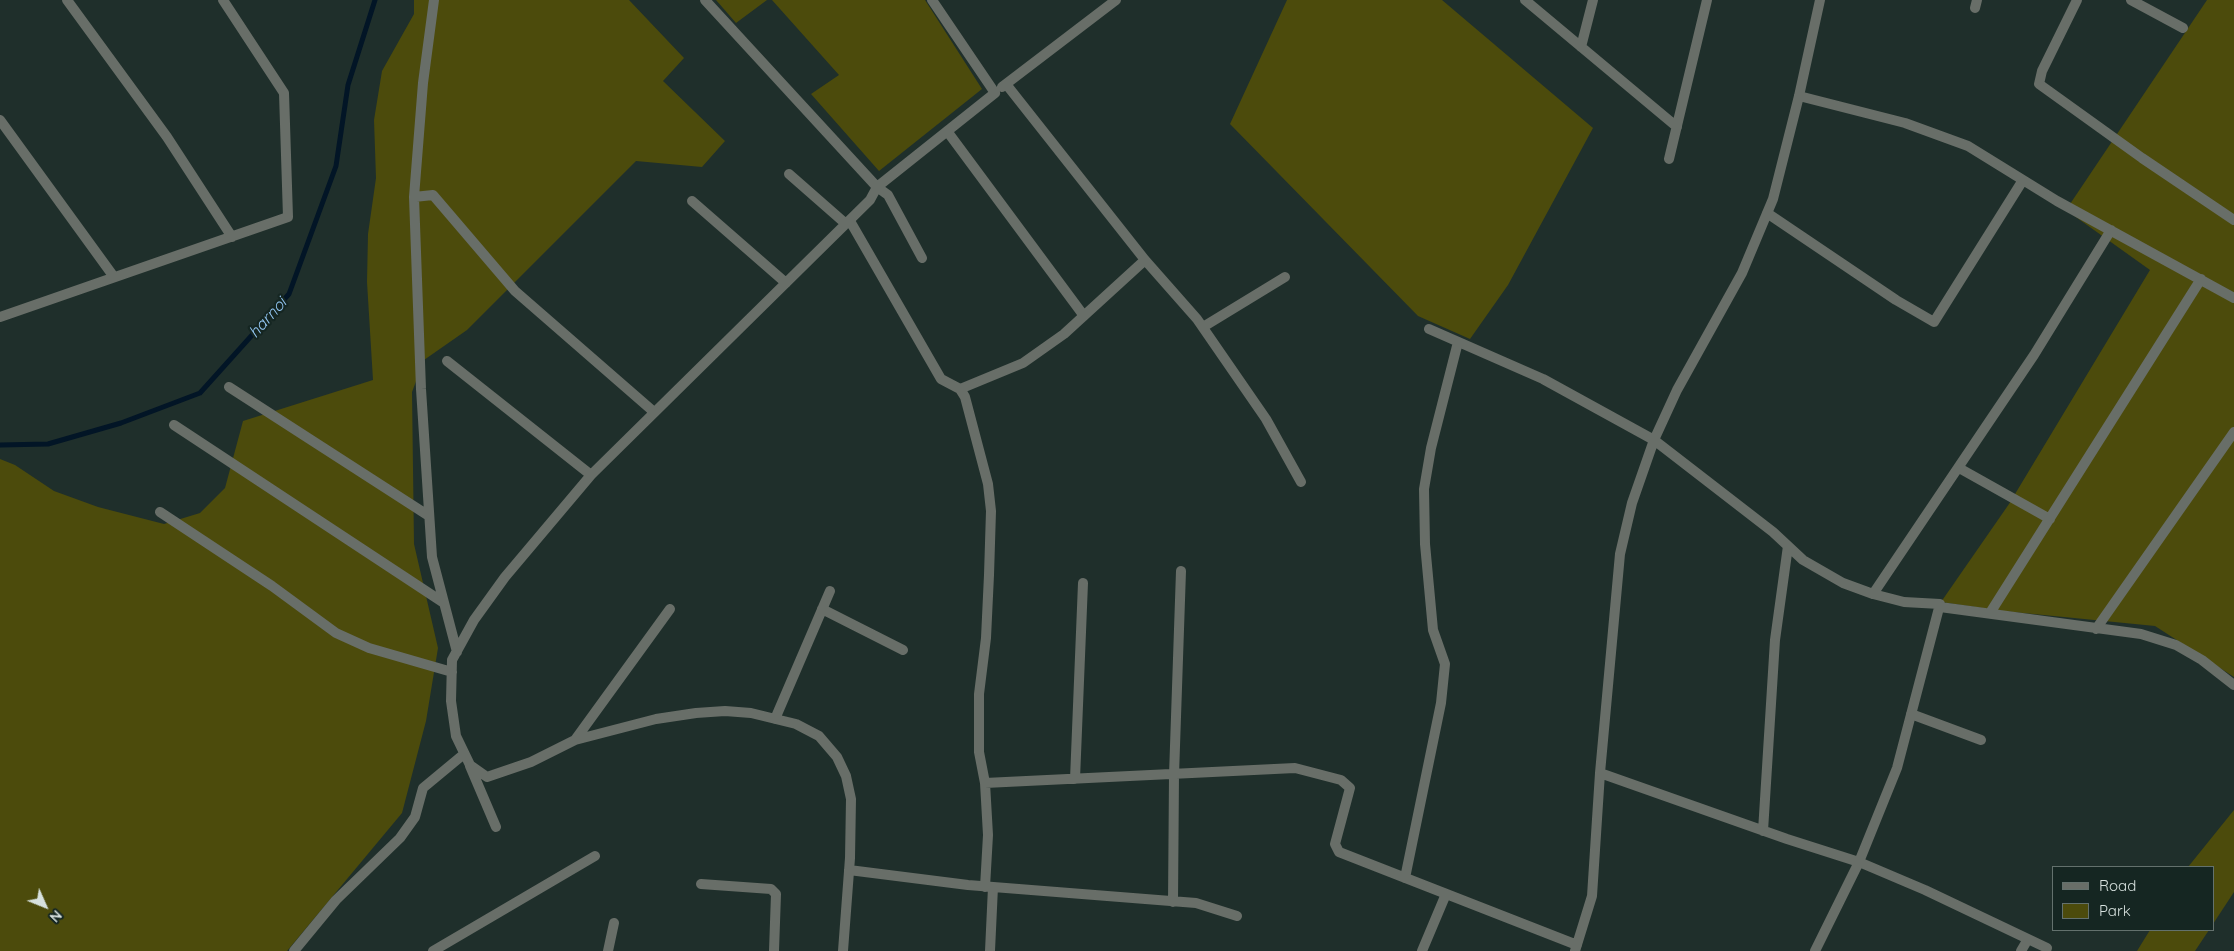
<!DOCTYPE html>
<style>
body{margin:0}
#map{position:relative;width:2234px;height:951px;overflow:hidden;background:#1f2f2b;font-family:Quicksand,sans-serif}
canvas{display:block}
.legend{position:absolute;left:2052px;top:866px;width:162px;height:65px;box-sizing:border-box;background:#152622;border:1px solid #63716d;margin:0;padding:6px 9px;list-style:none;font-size:15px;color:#d7e1de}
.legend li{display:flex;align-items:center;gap:10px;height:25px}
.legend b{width:25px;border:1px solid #63716d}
.north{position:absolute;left:20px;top:881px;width:50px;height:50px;-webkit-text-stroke:4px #152622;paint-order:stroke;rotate:134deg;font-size:14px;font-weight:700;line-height:20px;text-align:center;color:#d7e1de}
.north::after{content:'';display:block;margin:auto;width:18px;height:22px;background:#d7e1de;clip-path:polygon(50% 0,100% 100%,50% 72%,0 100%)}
</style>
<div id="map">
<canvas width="2234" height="951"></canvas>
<ul class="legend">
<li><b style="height:6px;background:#686e68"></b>Road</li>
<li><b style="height:14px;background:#4c4b0c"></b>Park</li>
</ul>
<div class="north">N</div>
</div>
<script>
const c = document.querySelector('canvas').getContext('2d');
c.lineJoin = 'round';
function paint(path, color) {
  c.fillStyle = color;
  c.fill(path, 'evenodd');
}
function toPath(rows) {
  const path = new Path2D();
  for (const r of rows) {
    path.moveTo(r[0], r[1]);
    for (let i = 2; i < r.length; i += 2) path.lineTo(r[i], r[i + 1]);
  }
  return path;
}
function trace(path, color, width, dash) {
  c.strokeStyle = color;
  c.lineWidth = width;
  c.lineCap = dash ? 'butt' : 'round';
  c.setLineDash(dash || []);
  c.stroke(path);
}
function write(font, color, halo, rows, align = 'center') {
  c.font = font + ' Quicksand,sans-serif';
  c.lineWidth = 4.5;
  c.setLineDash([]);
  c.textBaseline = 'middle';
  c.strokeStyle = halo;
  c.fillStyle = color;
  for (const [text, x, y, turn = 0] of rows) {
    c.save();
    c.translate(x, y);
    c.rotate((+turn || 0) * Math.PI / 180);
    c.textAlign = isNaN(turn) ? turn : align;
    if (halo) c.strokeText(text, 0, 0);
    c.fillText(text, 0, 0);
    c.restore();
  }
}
const green = toPath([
 [414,0,629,0,684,58,663,81,725,141,702,167,636,161,467,330,424,360,412,392,414,544,438,648,426,721,402,813,287,951,0,951,0,459,15,465,54,491,98,507,164,524,200,513,225,488,243,421,373,380,367,282,368,234,376,178,374,120,382,71,414,14],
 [716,0,767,0,736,23],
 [772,0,925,0,982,89,879,171,811,94,839,75],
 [1287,0,1442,0,1593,128,1508,285,1470,339,1418,316,1230,124],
 [2207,0,2234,0,2234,677,2155,626,2003,611,1941,602,2009,504,2150,270,2066,210],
 [2234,810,2234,892,2213,924,2213,867,2188,867],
 [2150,930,2209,930,2195,951,2137,951]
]);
const stream = toPath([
 [0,445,48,444,121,423,200,393,289,294,336,166,348,85,375,0]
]);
const minor = toPath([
 [67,0,167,137,232,237],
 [434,0,423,83,414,197,421,389,432,557,457,652],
 [705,0,877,187,870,200,591,475,505,577,474,620,452,660,451,701,456,736,470,765,487,777,531,762,575,740,656,719,696,713,725,711,751,713,796,724,819,736,837,757,846,776,851,799,850,858,843,951],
 [1525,0,1677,127],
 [2077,0,2042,71,2039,84,2142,158,2234,220],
 [2131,0,2183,28],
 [1975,8,1977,0],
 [1581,47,1593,0],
 [1006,84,1145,260,1197,319,1266,419,1301,482],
 [1002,87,1116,0],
 [1799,96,1905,123,1968,146,2057,201,2234,298],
 [0,120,114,277],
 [947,131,1084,316],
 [1669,159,1707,0],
 [789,174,846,224],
 [414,197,433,195,515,291,654,412],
 [692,201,786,283],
 [1767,213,1896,300,1934,322,2023,180],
 [850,221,941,379,960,389,965,397,988,484,991,511,989,575,986,638,979,694,979,752,985,783],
 [922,258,888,195,877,187,995,93,932,0],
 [0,317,288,217,284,93,223,0],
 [1203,327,1285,277],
 [1429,329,1543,379,1654,440,1773,532,1803,560,1843,583,1873,594,1904,602,1940,604,1940,607,2141,634,2176,645,2202,660,2234,685],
 [447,361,591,475],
 [229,387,429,516],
 [960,389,1023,363,1064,334,1145,260],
 [174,425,444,603],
 [1959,468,2050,519],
 [160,512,272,586,336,633,369,648,452,672],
 [1873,594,2034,355,2111,230],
 [822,609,903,650],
 [1990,613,2201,279],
 [2096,629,2234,432],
 [1911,714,1981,740],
 [775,719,830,591],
 [575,740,670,609],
 [470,766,496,827],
 [1600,773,1787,839,1859,862,1925,890,2047,948],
 [1075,779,1083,583],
 [1763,831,1775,640,1788,546],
 [849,870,968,885,1196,903,1237,916],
 [1405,878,1441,703,1445,664,1433,630,1425,544,1424,489,1431,448,1458,342],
 [701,884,771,889,776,894,774,951],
 [985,887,988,835,985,783,1295,768,1341,780,1350,788,1335,844,1339,852,1577,945],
 [1173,902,1174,775,1181,571],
 [294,951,336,900,400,838,415,817,423,788,464,754],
 [433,951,595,856],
 [608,951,614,923],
 [990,951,993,887],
 [1422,951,1446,894],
 [1575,951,1592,896,1600,773,1620,554,1632,503,1654,440,1677,390,1742,273,1773,199,1799,96,1820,0],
 [1815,951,1859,862,1897,768,1940,604],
 [2021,951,2028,939]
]);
const waterNames = [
 ["harnoi",268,318,-48]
];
paint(green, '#4c4b0c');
trace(stream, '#021526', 5);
trace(minor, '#686e68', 10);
write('italic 16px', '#95c8f5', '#152622', waterNames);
</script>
